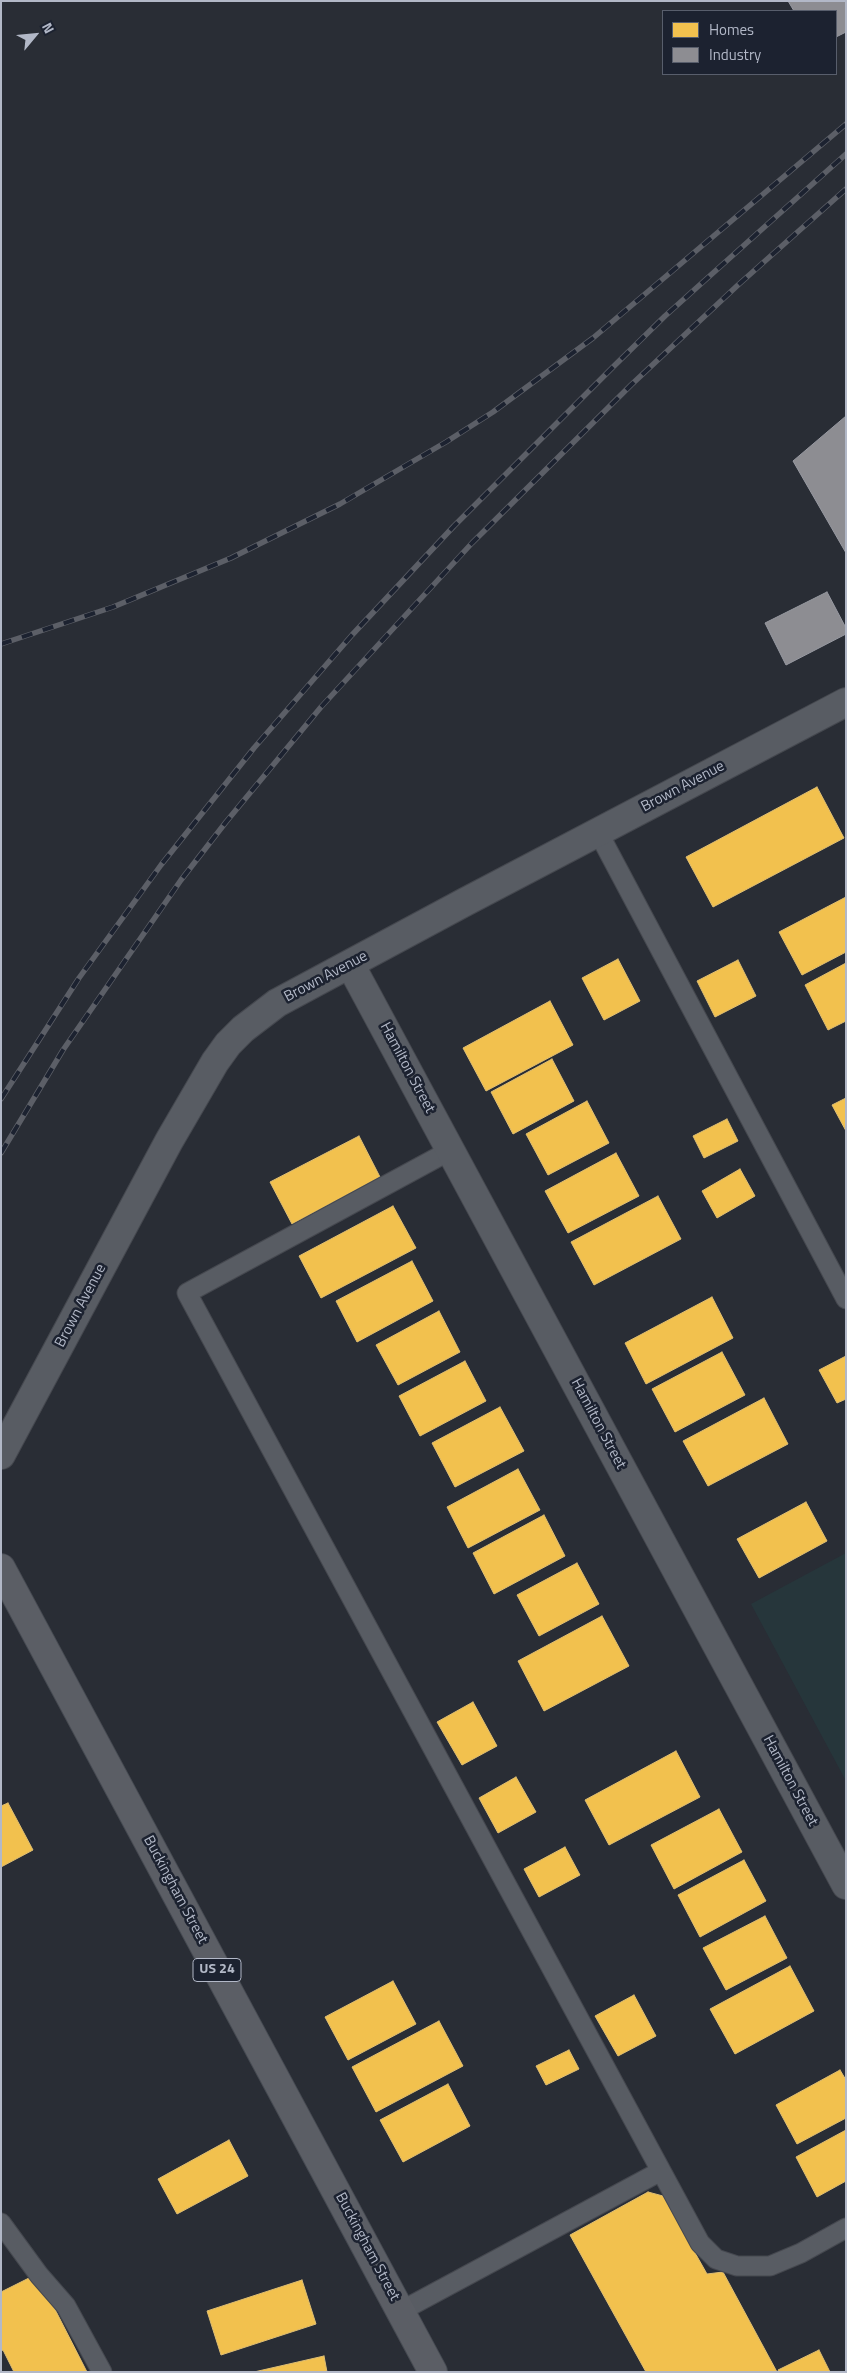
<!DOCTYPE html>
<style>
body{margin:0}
#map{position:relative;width:847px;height:2373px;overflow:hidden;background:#292d35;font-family:"Titillium Web",sans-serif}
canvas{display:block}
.frame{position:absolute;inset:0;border:2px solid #b2b8c7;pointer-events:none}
.legend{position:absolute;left:662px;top:10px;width:175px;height:65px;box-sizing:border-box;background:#1c2230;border:1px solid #585e6c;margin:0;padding:6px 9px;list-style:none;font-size:15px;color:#b2b8c7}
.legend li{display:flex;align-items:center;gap:10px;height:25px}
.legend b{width:25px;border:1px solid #585e6c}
.north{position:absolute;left:10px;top:10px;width:50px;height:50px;-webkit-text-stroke:4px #1c2230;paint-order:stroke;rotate:62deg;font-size:14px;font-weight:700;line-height:20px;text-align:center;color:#b2b8c7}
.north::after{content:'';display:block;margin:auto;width:18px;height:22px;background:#b2b8c7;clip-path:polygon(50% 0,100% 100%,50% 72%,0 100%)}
</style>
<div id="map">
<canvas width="847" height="2373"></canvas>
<div class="frame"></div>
<ul class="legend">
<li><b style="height:14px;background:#f2c14e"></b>Homes</li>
<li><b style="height:14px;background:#8d8d92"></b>Industry</li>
</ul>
<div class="north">N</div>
</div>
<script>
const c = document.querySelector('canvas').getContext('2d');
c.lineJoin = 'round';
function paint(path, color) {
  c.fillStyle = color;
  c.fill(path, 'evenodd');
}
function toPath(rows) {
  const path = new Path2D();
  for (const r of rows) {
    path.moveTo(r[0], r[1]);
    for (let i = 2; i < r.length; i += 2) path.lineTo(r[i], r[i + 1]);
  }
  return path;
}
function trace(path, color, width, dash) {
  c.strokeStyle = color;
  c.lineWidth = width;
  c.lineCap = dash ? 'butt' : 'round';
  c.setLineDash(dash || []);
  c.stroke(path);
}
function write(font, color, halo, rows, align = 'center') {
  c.font = font + ' "Titillium Web",sans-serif';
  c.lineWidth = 5;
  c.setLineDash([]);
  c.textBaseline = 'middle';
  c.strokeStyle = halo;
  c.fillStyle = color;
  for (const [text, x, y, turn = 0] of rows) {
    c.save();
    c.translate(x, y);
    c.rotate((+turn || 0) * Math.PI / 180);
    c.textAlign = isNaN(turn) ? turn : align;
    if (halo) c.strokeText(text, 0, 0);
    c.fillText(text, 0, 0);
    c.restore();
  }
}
const green = toPath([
 [846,1553,846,1781,751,1604]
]);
const homes = toPath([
 [817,787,844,838,713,907,686,857,817,787],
 [846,897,846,952,802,975,779,932,846,897],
 [618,959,640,1001,604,1020,582,978,618,959],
 [738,960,756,996,715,1017,697,981,738,960],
 [846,963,846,1021,828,1030,805,985,846,963],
 [550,1001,573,1045,486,1091,463,1048,550,1001],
 [552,1059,574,1101,513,1134,491,1092,552,1059],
 [846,1098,846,1131,832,1105,846,1098],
 [587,1101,609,1143,548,1175,526,1134,587,1101],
 [727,1119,738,1141,704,1158,693,1136,727,1119],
 [359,1136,380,1177,292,1224,270,1182,359,1136],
 [616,1153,639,1196,568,1233,545,1191,616,1153],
 [740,1169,755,1196,717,1218,702,1191,740,1169],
 [658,1196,681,1239,594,1285,571,1242,658,1196],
 [393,1206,416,1248,321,1298,299,1256,393,1206],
 [412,1261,433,1301,357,1342,336,1301,412,1261],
 [712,1297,733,1338,646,1384,625,1343,712,1297],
 [439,1311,460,1352,398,1385,376,1345,439,1311],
 [722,1352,745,1395,675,1432,652,1389,722,1352],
 [846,1356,846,1399,837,1403,819,1370,846,1356],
 [465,1361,486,1401,420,1436,399,1396,465,1361],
 [764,1398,788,1444,708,1486,683,1441,764,1398],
 [500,1407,524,1451,455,1487,432,1443,500,1407],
 [518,1469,540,1510,468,1548,447,1507,518,1469],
 [806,1502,827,1541,759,1578,737,1539,806,1502],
 [544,1515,565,1556,494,1594,473,1553,544,1515],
 [577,1563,599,1604,539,1636,517,1595,577,1563],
 [602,1616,629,1666,544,1711,518,1661,602,1616],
 [473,1702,497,1746,462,1765,437,1722,473,1702],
 [676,1751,700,1797,609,1845,585,1800,676,1751],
 [516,1777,536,1812,498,1833,479,1798,516,1777],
 [8,1803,33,1850,1,1867,1,1806,8,1803],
 [719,1809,742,1852,674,1889,651,1845,719,1809],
 [565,1847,580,1875,539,1897,524,1869,565,1847],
 [744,1860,766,1901,700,1937,678,1895,744,1860],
 [765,1916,787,1958,726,1990,703,1948,765,1916],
 [790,1966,814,2011,735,2054,710,2009,790,1966],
 [393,1981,416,2024,348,2060,325,2017,393,1981],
 [634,1995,656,2036,618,2056,595,2016,634,1995],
 [439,2021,463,2066,376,2112,352,2067,439,2021],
 [569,2050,579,2069,546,2085,536,2066,569,2050],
 [840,2070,846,2080,846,2118,797,2144,776,2105,840,2070],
 [448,2084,470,2126,403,2162,380,2120,448,2084],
 [846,2130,846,2181,817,2197,796,2157,846,2130],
 [229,2140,248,2176,177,2214,158,2179,229,2140],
 [648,2192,663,2196,707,2274,723,2272,777,2372,646,2372,570,2235,648,2192],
 [37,2274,87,2372,14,2372,3,2350,1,2351,1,2292,37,2274],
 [302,2280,316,2324,221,2355,207,2311,302,2280],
 [819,2350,830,2372,779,2372,778,2370,819,2350],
 [324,2356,327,2372,254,2372,324,2356]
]);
const industry = toPath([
 [788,1,846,1,846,32,836,37,836,11,794,11,788,1],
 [846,416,846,553,793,461,846,416],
 [827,592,846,628,846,634,786,665,765,623,827,592]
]);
const lane = toPath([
 [598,832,846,1299],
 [451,1150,187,1293,700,2243,716,2259,737,2266,770,2266,801,2253,846,2228],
 [1,2223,39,2275,66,2306,102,2372],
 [401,2311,661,2171]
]);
const street = toPath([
 [350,964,846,1885],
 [1,1455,169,1141,215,1062,228,1044,243,1029,277,1003,465,902,846,702]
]);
const primary = toPath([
 [1,1568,433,2372]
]);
const rail = toPath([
 [1,644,113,607,231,558,340,504,446,442,493,412,593,338,846,124],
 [1,1099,79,978,161,865,254,748,352,635,454,526,613,367,665,316,846,154],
 [1,1153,63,1050,181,880,226,822,321,707,472,543,631,385,738,285,846,189]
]);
const shields = [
 [217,1970,48]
];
const shieldNames = [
 ["US 24",217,1970]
];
const streetNames = [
 ["Brown Avenue",683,787,-28],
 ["Brown Avenue",326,977,-28],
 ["Hamilton Street",407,1068,62],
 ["Brown Avenue",81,1306,-62],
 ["Hamilton Street",598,1424,62],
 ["Hamilton Street",790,1781,62],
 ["Buckingham Street",175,1890,62],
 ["Buckingham Street",367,2247,62]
];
paint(green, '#26363b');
paint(homes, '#f2c14e');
trace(homes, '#dfbe72', 1);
paint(industry, '#8d8d92');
trace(industry, '#989aa2', 1);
trace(lane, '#45484f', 21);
trace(street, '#45484f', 30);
trace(primary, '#464a52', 30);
trace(lane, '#585c63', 19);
trace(street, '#585c63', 28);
trace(primary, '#5b5e65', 28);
trace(rail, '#5c5f67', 5.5);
trace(rail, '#1c2230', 4, [11]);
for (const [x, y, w] of shields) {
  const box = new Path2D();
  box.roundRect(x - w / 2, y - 11.5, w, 23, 4);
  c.fillStyle = '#1c2230';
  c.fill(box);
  trace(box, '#b2b8c7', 1);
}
write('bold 14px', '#b2b8c7', null, shieldNames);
write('15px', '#b2b8c7', '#1c2230', streetNames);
</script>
